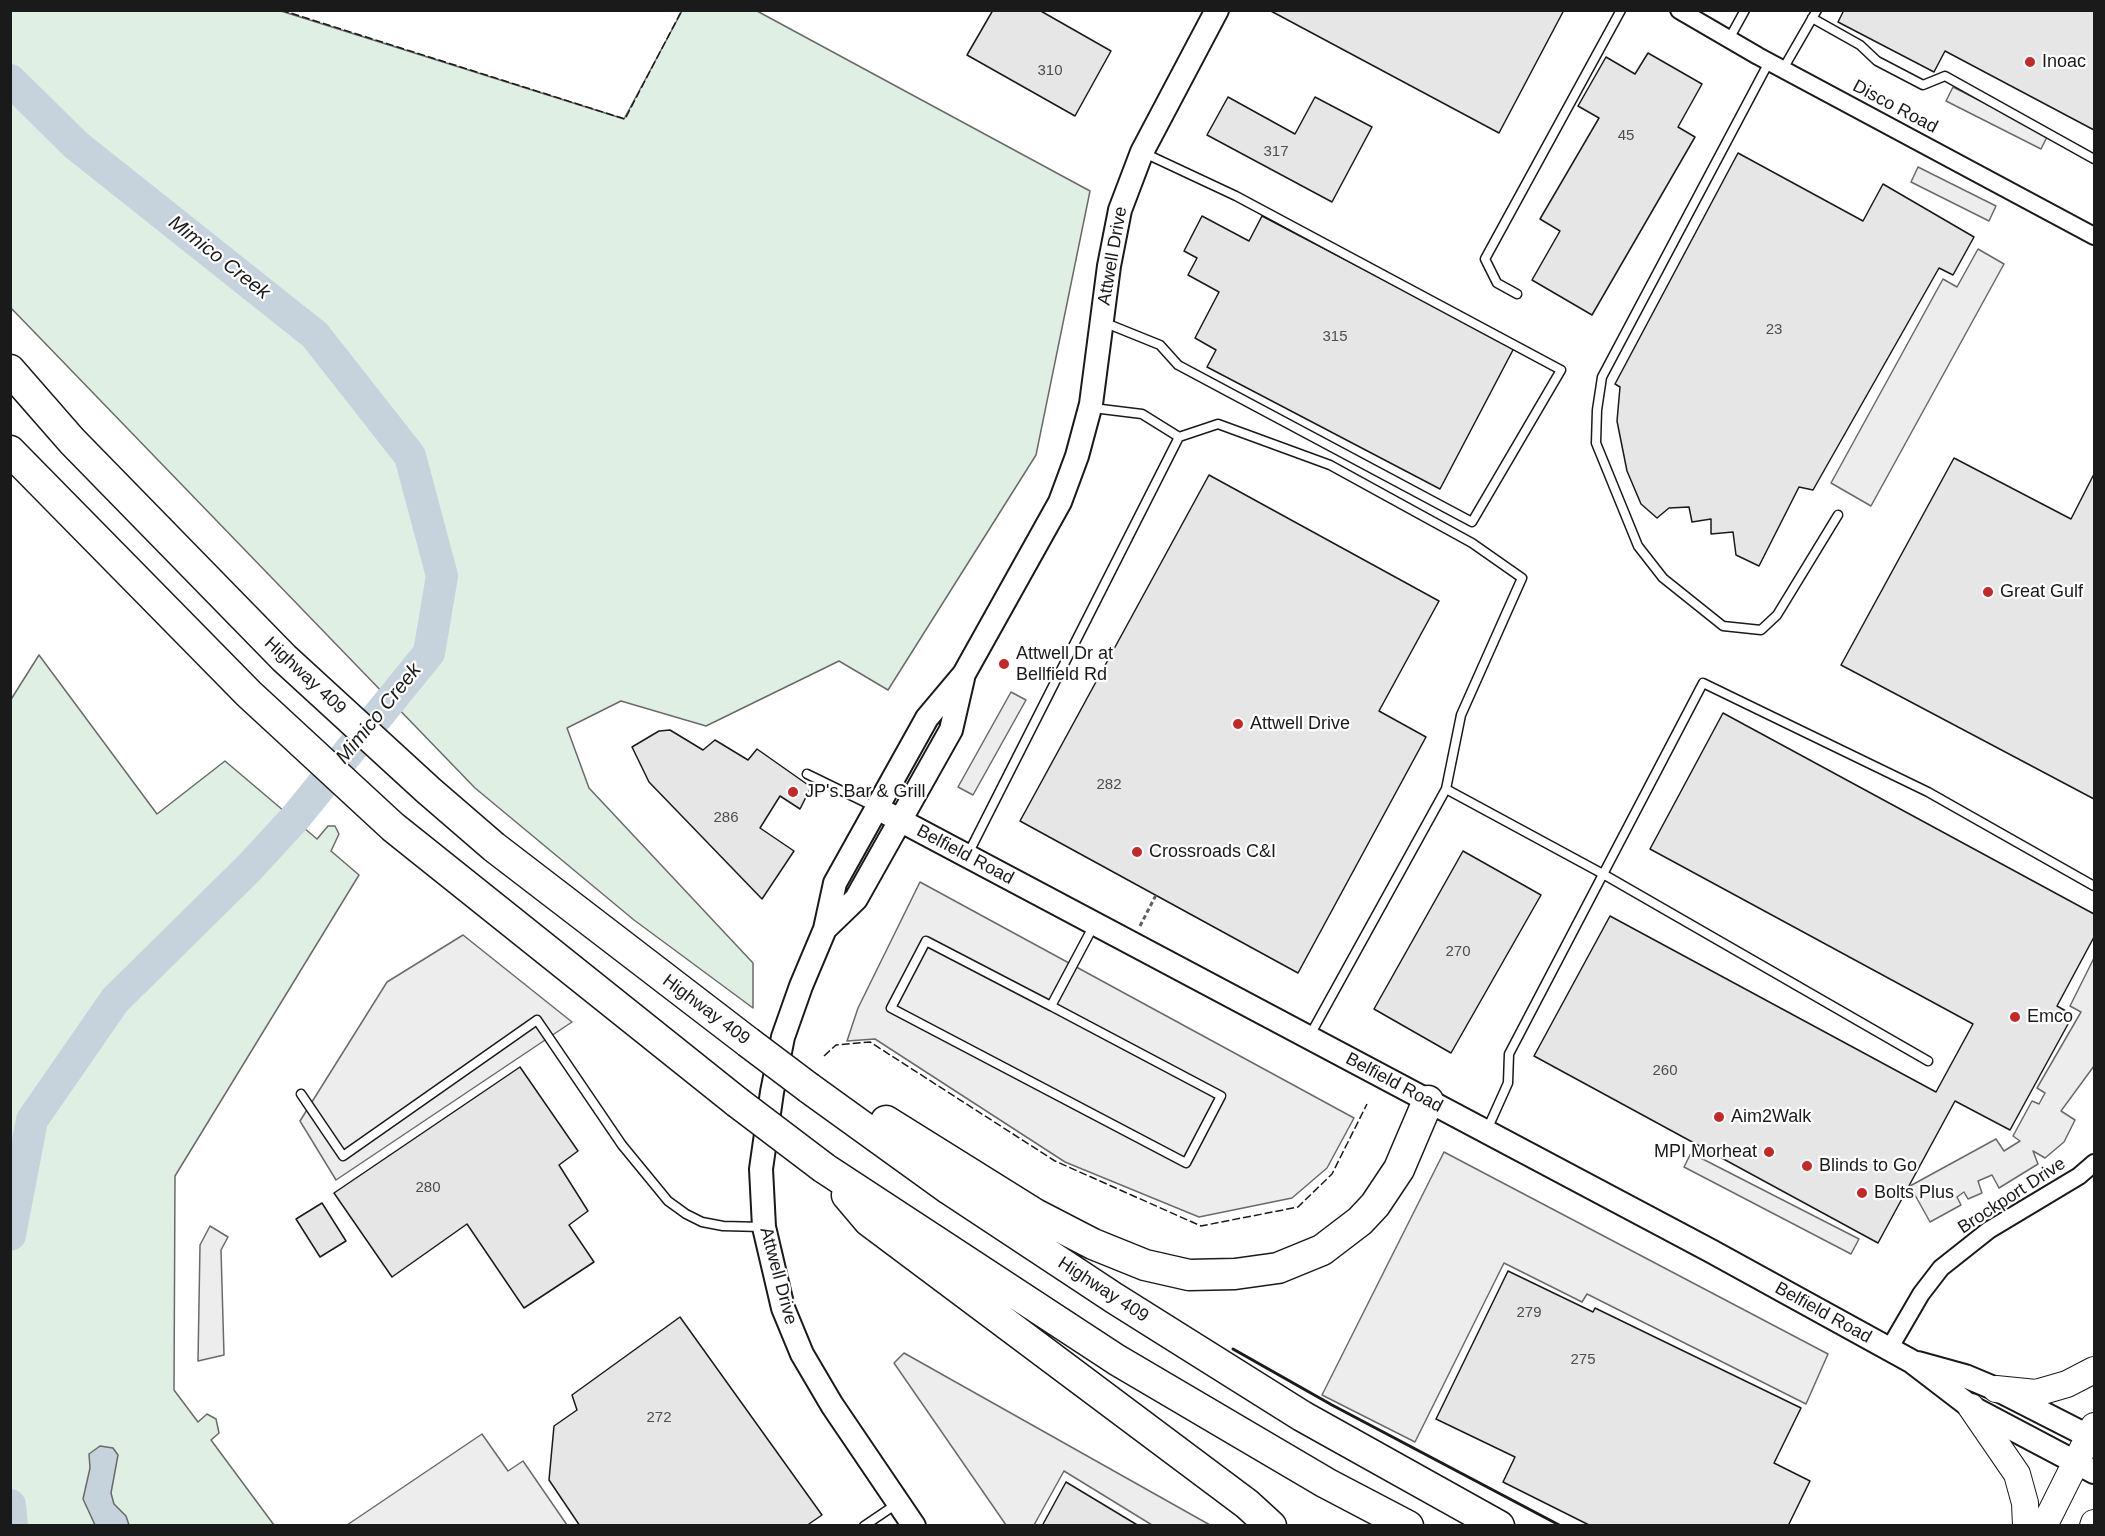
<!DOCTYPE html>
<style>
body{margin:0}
#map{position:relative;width:2105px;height:1536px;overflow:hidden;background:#fff;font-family:Helvetica,sans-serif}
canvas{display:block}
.frame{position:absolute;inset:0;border:12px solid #1a1a1a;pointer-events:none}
</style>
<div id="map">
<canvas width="2105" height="1536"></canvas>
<div class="frame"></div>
</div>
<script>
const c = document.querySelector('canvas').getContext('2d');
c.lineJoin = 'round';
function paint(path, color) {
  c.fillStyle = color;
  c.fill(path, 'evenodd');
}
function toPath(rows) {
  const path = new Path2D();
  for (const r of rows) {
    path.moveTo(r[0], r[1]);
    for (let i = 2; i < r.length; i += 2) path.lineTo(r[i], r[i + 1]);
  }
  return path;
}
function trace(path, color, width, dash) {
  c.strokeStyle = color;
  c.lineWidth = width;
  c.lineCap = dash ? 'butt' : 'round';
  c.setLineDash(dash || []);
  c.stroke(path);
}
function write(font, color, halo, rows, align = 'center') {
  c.font = font + ' Helvetica,sans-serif';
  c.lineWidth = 4.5;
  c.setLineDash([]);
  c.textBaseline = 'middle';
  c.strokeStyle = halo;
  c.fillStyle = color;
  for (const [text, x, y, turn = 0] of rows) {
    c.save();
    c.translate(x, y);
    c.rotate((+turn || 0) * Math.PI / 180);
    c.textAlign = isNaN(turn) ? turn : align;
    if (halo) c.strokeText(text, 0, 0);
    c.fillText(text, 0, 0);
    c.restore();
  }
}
const green = toPath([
 [11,10,281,11,624,119,682,11,757,11,1090,191,1036,455,888,690,839,661,706,726,621,701,567,728,589,788,753,963,753,1008,634,920,475,788,11,308,11,10],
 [39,655,157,814,225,761,317,839,328,826,335,826,339,834,331,851,359,875,175,1176,174,1390,198,1422,207,1414,216,1419,219,1433,211,1440,274,1525,11,1525,10,701,39,655]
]);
const parking = toPath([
 [1953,87,2048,135,2041,149,1946,101,1953,87],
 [1918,167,1996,206,1989,221,1911,182,1918,167],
 [1978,249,2004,264,1871,506,1831,483,1943,279,1957,287,1978,249],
 [1011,692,1026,700,973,795,958,787,1011,692],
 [920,882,1354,1118,1327,1168,1292,1198,1199,1217,1065,1162,875,1039,847,1041,858,1008,920,882],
 [463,935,572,1022,336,1180,300,1121,387,982,463,935],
 [2094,958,2094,1066,2061,1111,2075,1120,2064,1142,2045,1158,2033,1151,2038,1164,1999,1188,1992,1175,1978,1181,1982,1193,1968,1199,1964,1192,1957,1197,1961,1205,1930,1222,1910,1186,1996,1139,2004,1151,2020,1141,2013,1136,2032,1101,2039,1104,2045,1093,2037,1088,2081,1012,2070,1006,2094,958],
 [1444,1152,1828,1354,1806,1404,1587,1294,1582,1302,1504,1263,1415,1442,1322,1395,1444,1152],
 [1691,1153,1859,1239,1851,1254,1684,1167,1691,1153],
 [210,1226,228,1237,221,1250,224,1355,198,1361,200,1245,210,1226],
 [904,1353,1210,1525,1152,1525,1064,1471,1034,1525,1006,1525,894,1363,904,1353],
 [482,1434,508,1471,523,1461,567,1525,347,1525,482,1434]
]);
const water = toPath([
 [100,1446,113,1448,118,1455,111,1493,114,1504,126,1516,129,1525,95,1525,83,1499,90,1468,89,1454,100,1446]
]);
const river = toPath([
 [10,80,76,145,315,335,410,456,442,576,429,653,295,818,249,868,115,1000,32,1120,10,1235],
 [10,1505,12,1526]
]);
const building = toPath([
 [993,10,1039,10,1111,51,1075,116,967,55,993,10],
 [1269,10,1564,10,1499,133,1269,10],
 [1844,10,2094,10,2094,130,1945,51,1934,72,1838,22,1844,10],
 [1648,53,1702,84,1678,127,1695,137,1592,315,1532,280,1560,231,1540,219,1599,118,1578,106,1606,57,1635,74,1648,53],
 [1228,97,1295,134,1315,97,1372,127,1332,202,1207,135,1228,97],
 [1738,153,1863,221,1883,184,1974,237,1953,275,1939,268,1813,490,1799,487,1759,566,1736,555,1733,532,1711,534,1711,519,1692,522,1689,507,1669,508,1657,518,1641,504,1627,471,1617,421,1620,387,1615,384,1738,153],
 [1202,216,1249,241,1262,216,1514,348,1440,489,1207,367,1216,350,1195,338,1219,292,1188,275,1197,258,1184,251,1202,216],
 [1954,458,2071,519,2094,474,2094,799,1841,665,1954,458],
 [1209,475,1439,601,1379,711,1426,737,1298,973,1020,821,1209,475],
 [1723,713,2094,914,2094,937,2057,1006,2073,1015,2010,1130,1955,1101,1878,1243,1534,1056,1610,916,1936,1092,1973,1024,1650,849,1723,713],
 [670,730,703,750,715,740,748,760,757,749,811,787,800,809,780,796,760,828,794,851,762,899,649,782,632,747,659,731,670,730],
 [1463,851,1541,895,1451,1053,1374,1009,1463,851],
 [520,1067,578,1151,559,1165,588,1211,569,1225,594,1262,524,1308,467,1224,392,1277,334,1193,520,1067],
 [322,1203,346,1241,320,1257,296,1219,322,1203],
 [1508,1271,1593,1312,1595,1308,1801,1408,1774,1463,1810,1481,1788,1526,1591,1526,1503,1482,1515,1457,1436,1419,1508,1271],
 [680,1317,822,1515,806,1526,580,1526,549,1480,554,1426,577,1410,572,1395,680,1317],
 [1066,1482,1139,1526,1042,1526,1066,1482]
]);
const path = toPath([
 [1140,926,1156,895]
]);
const lane = toPath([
 [1812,18,1860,45,1877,61,1923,85,1945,76,2094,159],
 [1729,39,1745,10],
 [1769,62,1602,377,1597,410,1596,443,1638,546,1663,578,1723,626,1761,630,1777,615,1838,515],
 [1783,69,1817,10],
 [1517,294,1497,283,1485,259,1621,10],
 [1103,322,1160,345,1178,365,1472,522,1561,370,1236,196,1142,152],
 [1179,437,1218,424,1330,465,1472,543,1522,578,1461,715,1446,789],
 [807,774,877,808],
 [967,856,1179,437,1142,414,1093,408],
 [1051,1006,1221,1096,1186,1163,891,1008,926,941,1051,1006,1094,925],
 [1309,1037,1446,789,1603,874,1928,1061],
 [301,1094,343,1156,537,1020,622,1145,668,1201,686,1214,702,1222,723,1226,762,1227],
 [1486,1132,1508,1083,1509,1054,1703,683,1928,792,2094,886],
 [864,1526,898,1503]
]);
const street = toPath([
 [1679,10,1758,56,2094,236],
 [1889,1349,1921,1294,1941,1268,1989,1230,2079,1176,2094,1163]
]);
const secondary = toPath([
 [877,808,1711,1251,1911,1361,1971,1407,2094,1472],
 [825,929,856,899,951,730,963,678],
 [1918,1363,1965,1376,1996,1389,2094,1439],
 [914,1526,832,1405,802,1354,783,1308,764,1227,761,1169,772,1092,783,1037,801,986,825,929,835,883,927,718,964,674,1060,502,1077,456,1091,404,1109,266,1120,210,1142,152,1217,10]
]);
const primary = toPath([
 [1996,1389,2036,1393,2067,1384,2094,1370],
 [1971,1407,2017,1474,2025,1503,2026,1526],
 [2044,1526,2094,1426],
 [2093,1526,2094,1523]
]);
const highway = toPath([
 [10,370,72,441,284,658,428,790,494,847,748,1042],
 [10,451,249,694,393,827,737,1102],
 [809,1088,949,1189,1114,1298,1302,1416,1499,1526],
 [886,1121,1035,1214,1093,1244,1145,1265,1189,1275,1235,1274,1278,1268,1322,1250,1360,1221,1375,1205,1399,1169,1428,1101],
 [824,1168,1117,1360,1326,1483,1408,1526],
 [847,1195,869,1221,1247,1504,1271,1526]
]);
const highwayBridge = toPath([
 [748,1042,809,1088],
 [737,1102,824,1168]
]);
const fence = toPath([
 [281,10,625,119,682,10],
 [824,1056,836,1045,870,1042,1055,1161,1201,1226,1298,1207,1332,1174,1367,1104]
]);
const wall = toPath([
 [1233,1349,1332,1405,1561,1526]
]);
const markers = [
 [2030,62,6,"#c62828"],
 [1988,592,6,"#c62828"],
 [1004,664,6,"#c62828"],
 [1238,724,6,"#c62828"],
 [793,792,6,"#c62828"],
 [1137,852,6,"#c62828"],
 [2015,1017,6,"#c62828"],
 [1719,1117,6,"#c62828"],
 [1769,1152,6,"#c62828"],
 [1807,1166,6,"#c62828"],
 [1862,1193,6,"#c62828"]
];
const numberNames = [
 ["310",1050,71],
 ["45",1626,136],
 ["317",1276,152],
 ["23",1774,330],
 ["315",1335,337],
 ["282",1109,785],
 ["286",726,818],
 ["270",1458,952],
 ["260",1665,1071],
 ["280",428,1188],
 ["279",1529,1313],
 ["275",1583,1360],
 ["272",659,1418]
];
const poiNames = [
 ["Inoac",2042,62],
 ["Great Gulf",2000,592],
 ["Attwell Dr at",1016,654],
 ["Bellfield Rd",1016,675],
 ["Attwell Drive",1250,724],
 ["JP's Bar & Grill",805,792],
 ["Crossroads C&I",1149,852],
 ["Emco",2027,1017],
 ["Aim2Walk",1731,1117],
 ["MPI Morheat",1757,1152,"right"],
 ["Blinds to Go",1819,1166],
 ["Bolts Plus",1874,1193]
];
const streetNames = [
 ["Disco Road",1895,107,28],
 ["Attwell Drive",1113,256,-80],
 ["Highway 409",305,676,43],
 ["Belfield Road",965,855,28],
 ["Highway 409",706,1010,37],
 ["Belfield Road",1394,1083,28],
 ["Brockport Drive",2012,1196,-33],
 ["Attwell Drive",778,1276,75],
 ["Highway 409",1103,1290,33],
 ["Belfield Road",1823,1313,29]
];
const waterNames = [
 ["Mimico Creek",219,258,38],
 ["Mimico Creek",379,714,-51]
];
paint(green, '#e0efe3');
trace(green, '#6a6a6a', 1.5);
paint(parking, '#ededed');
trace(parking, '#6a6a6a', 1.5);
paint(water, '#c6d2dc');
trace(water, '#6a6a6a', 1.5);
trace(river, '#c6d2dc', 32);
paint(building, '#e6e6e6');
trace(building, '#1a1a1a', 1.5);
trace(lane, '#1a1a1a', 11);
trace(street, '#1a1a1a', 20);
trace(secondary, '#1a1a1a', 26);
trace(primary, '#1a1a1a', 28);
trace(highway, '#1a1a1a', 33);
trace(path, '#5f5f5f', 3, [4.5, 3]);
trace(lane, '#fff', 8);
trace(street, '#fff', 16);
trace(secondary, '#fff', 22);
trace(primary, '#fff', 26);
trace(highway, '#fff', 30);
trace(highwayBridge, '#1a1a1a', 33, []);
trace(highwayBridge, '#fff', 30);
trace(fence, '#1a1a1a', 1.5, [8, 3]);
trace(wall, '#1a1a1a', 3);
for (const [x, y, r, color] of markers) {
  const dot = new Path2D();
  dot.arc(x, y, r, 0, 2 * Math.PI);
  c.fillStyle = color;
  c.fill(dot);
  trace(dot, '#fff', 2);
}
write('15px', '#4d4d4d', null, numberNames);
write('18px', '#1a1a1a', '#fff', poiNames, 'left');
write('18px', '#1a1a1a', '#fff', streetNames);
write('italic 20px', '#1a1a1a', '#fff', waterNames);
</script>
